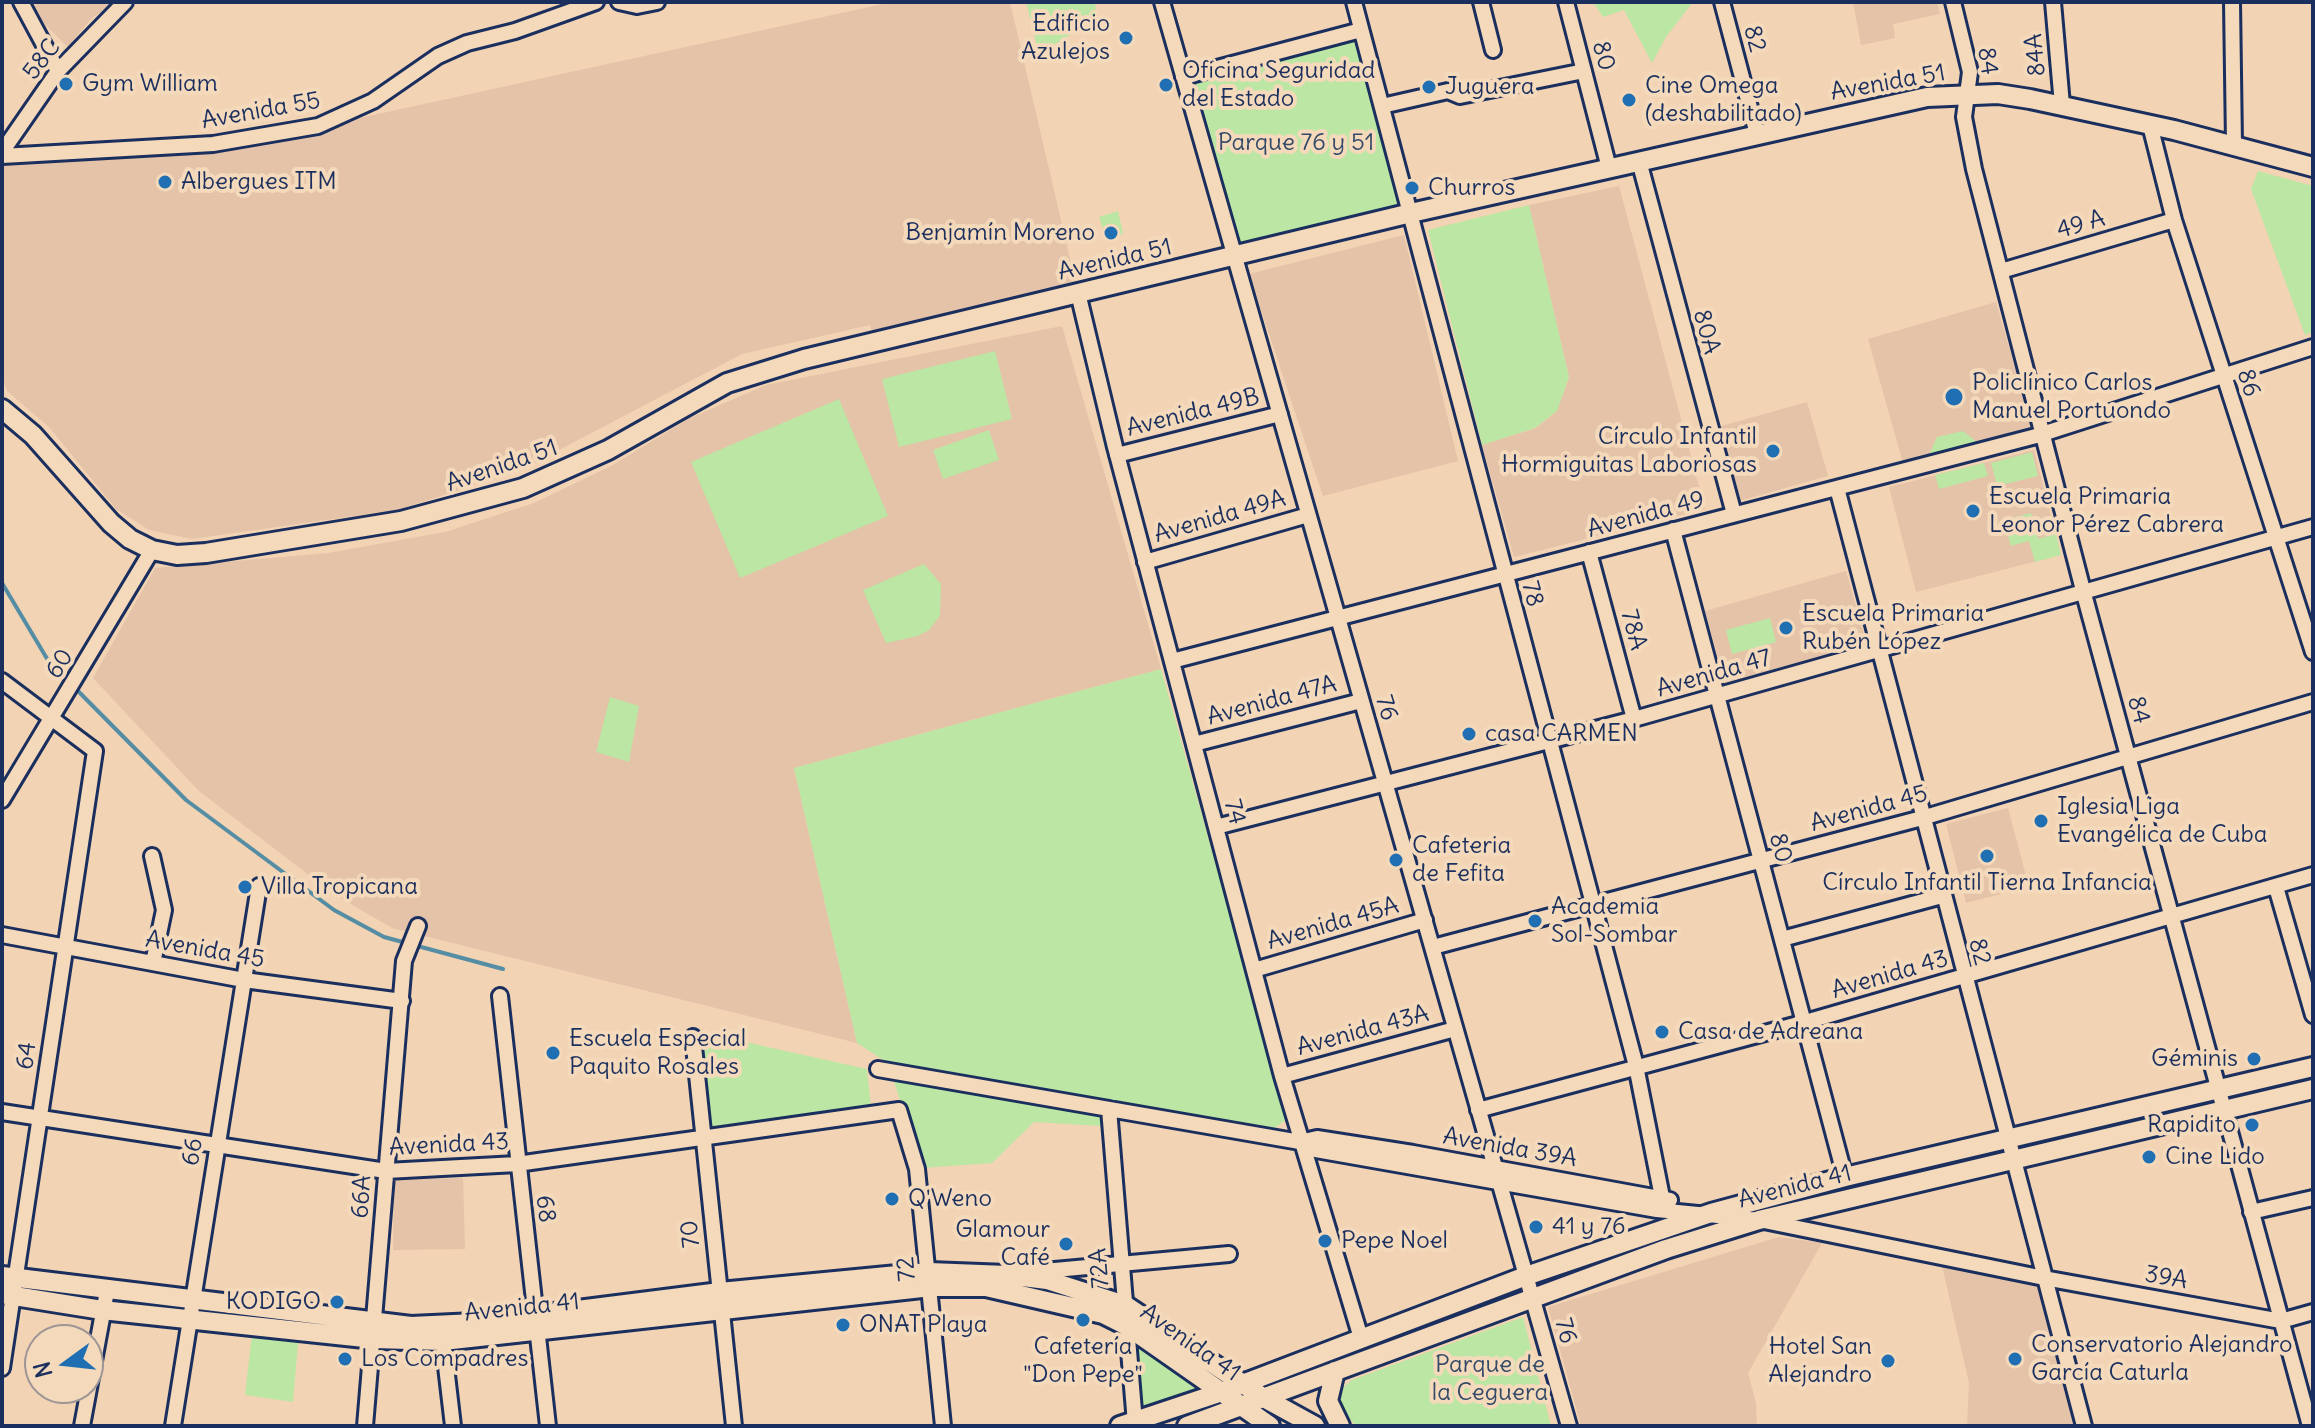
<!DOCTYPE html>
<meta charset="utf-8">
<style>
body{margin:0}
#map{position:relative;width:2315px;height:1428px;overflow:hidden;background:#f2d3b4;font-family:Delius,sans-serif}
canvas{display:block}
.frame{position:absolute;inset:0;border:4px solid #1b2f5e;pointer-events:none}
.north{position:absolute;left:24px;top:1324px;width:80px;height:80px;box-sizing:border-box;background:#f4d9bb;border:2px solid #9d9596;border-radius:50%;rotate:255deg;font-size:22px;font-weight:700;line-height:32px;text-align:center;color:#1b2f5e}
.north::after{content:'';display:block;margin:auto;width:28px;height:36px;background:#1f6fb2;clip-path:polygon(50% 0,100% 100%,50% 72%,0 100%)}
</style>
<div id="map">
<canvas width="2315" height="1428"></canvas>
<div class="frame"></div>
<div class="north">N</div>
</div>
<script>
const c = document.querySelector('canvas').getContext('2d');
c.lineJoin = 'round';
function paint(path, color) {
  c.fillStyle = color;
  c.fill(path, 'evenodd');
}
function toPath(rows) {
  const path = new Path2D();
  for (const r of rows) {
    path.moveTo(r[0], r[1]);
    for (let i = 2; i < r.length; i += 2) path.lineTo(r[i], r[i + 1]);
  }
  return path;
}
function trace(path, color, width, dash) {
  c.strokeStyle = color;
  c.lineWidth = width;
  c.lineCap = dash ? 'butt' : 'round';
  c.setLineDash(dash || []);
  c.stroke(path);
}
function write(font, color, halo, rows, align = 'center') {
  c.font = font + ' Delius,sans-serif';
  c.lineWidth = 8;
  c.setLineDash([]);
  c.textBaseline = 'middle';
  c.strokeStyle = halo;
  c.fillStyle = color;
  for (const [text, x, y, turn = 0] of rows) {
    c.save();
    c.translate(x, y);
    c.rotate((+turn || 0) * Math.PI / 180);
    c.textAlign = isNaN(turn) ? turn : align;
    if (halo) c.strokeText(text, 0, 0);
    c.fillText(text, 0, 0);
    c.restore();
  }
}
const built = toPath([
 [22,2,115,2,91,19,68,47],
 [892,2,1010,2,1078,293,875,343,870,325,742,354,519,471,397,510,192,539,149,530,116,509,49,427,7,391,2,376,4,163,213,150],
 [1853,2,1937,2,1940,14,1893,24,1895,38,1861,45],
 [1619,186,1705,509,1514,557,1482,445,1536,428,1557,411,1569,377,1529,205],
 [1404,235,1458,461,1323,496,1249,274],
 [1996,302,2032,426,1903,463,1868,339],
 [1062,326,1161,669,794,768,857,1043,392,928,335,895,199,791,93,678,155,568,328,553,445,532,534,503,611,466,690,418,766,385],
 [1807,402,1828,476,1739,501,1718,427],
 [2034,450,2061,555,1916,592,1889,487],
 [1846,571,1867,645,1726,685,1705,611],
 [2008,808,2029,887,1966,903,1946,824],
 [463,1178,465,1249,393,1250,394,1180],
 [1779,1237,1822,1243,1748,1373,1756,1403,1757,1426,1581,1426,1548,1307],
 [1940,1257,2044,1278,2084,1426,1967,1426,1969,1383]
]);
const green = toPath([
 [1026,2,1095,2,1096,13,1075,32,1039,54],
 [1593,2,1693,2,1666,37,1652,63,1624,10,1603,17],
 [1356,39,1399,204,1241,245,1236,241,1191,82],
 [2258,171,2313,186,2313,332,2305,335,2251,189],
 [1529,205,1569,377,1557,411,1535,428,1482,445,1428,230],
 [1118,211,1123,233,1116,239,1105,235,1099,217],
 [995,351,1012,419,899,447,882,379],
 [839,399,888,516,740,578,691,462],
 [989,430,999,460,943,479,933,450],
 [1963,431,1977,442,1929,455,1937,437],
 [2032,452,2038,476,1997,486,1991,463],
 [1984,463,1988,476,1939,489,1935,475],
 [2031,513,2038,539,2056,534,2061,555,2035,562,2029,541,2011,546,2004,520],
 [924,564,941,584,940,616,929,630,918,636,886,643,863,590],
 [1770,618,1776,642,1732,654,1726,630],
 [1161,669,1287,1119,1272,1130,1100,1100,1101,1126,1034,1122,992,1163,922,1168,888,1063,857,1043,794,768],
 [610,697,639,706,629,762,596,752],
 [695,1031,867,1069,871,1108,708,1133],
 [1523,1317,1551,1426,1356,1426,1336,1404,1338,1392,1352,1380],
 [253,1325,299,1331,293,1402,245,1395],
 [1127,1326,1219,1393,1135,1423]
]);
const stream = toPath([
 [2,583,49,662,69,682],
 [75,688,186,800,334,910,384,937,503,969]
]);
const minor = toPath([
 [21,2,58,71],
 [619,2,637,6,657,2],
 [1162,2,1569,1426],
 [1354,2,1636,1066,1662,1197],
 [1481,2,1493,50],
 [1566,2,1609,168],
 [1722,2,1757,134],
 [1953,2,1970,72,1964,117,1974,169,2084,594,2310,1426],
 [2053,2,2062,105],
 [2232,2,2234,144],
 [1183,77,1361,30],
 [1382,106,1448,91,1460,96,1584,71],
 [2150,125,2174,220,2313,652],
 [2,152,58,71,125,2],
 [2,156,213,144,318,126,373,101,438,56,467,43,515,31,596,2],
 [1639,161,1734,514],
 [2001,271,2174,220],
 [1078,293,1115,447,1282,1076,1361,1338],
 [1117,455,1280,414],
 [1837,488,2084,1426],
 [1673,530,1845,1177],
 [1589,552,1634,719],
 [1145,562,1308,515],
 [1172,661,2036,436,2313,347],
 [2,681,95,751,2,1368],
 [1194,744,1361,701],
 [2,800,152,550],
 [1216,827,1634,719,2313,527],
 [152,856,164,910,153,963],
 [2276,887,2313,1015],
 [2,935,244,980,402,1001],
 [1782,939,1942,896],
 [1433,947,1922,818,2313,702],
 [1254,970,1425,920],
 [500,996,548,1426],
 [693,1037,734,1426],
 [878,1069,1300,1142,1316,1150,1657,1210,1759,1220,2044,1278,2281,1321,2313,1312],
 [1282,1076,1455,1029],
 [1109,1109,1135,1423],
 [1478,1110,1802,1023,2313,875],
 [2,1112,386,1171,517,1164,899,1110,917,1169,943,1426],
 [1300,1142,1317,1138,1413,1153,1670,1200],
 [2251,1212,2313,1198],
 [1022,1273,1229,1254],
 [443,1341,453,1426],
 [82,1426,107,1291],
 [173,1426,259,886],
 [365,1426,404,961,418,926]
]);
const major = toPath([
 [2,409,33,435,111,523,130,539,152,550,177,555,206,553,401,521,523,488,608,450,727,383,804,359,1411,213,1927,97,1998,94,2030,99,2174,130,2313,167],
 [2,1276,411,1326,475,1323,720,1292,929,1272,1007,1275,1047,1280,1125,1305,1264,1398,1315,1426],
 [2,1294,102,1310,374,1339,443,1341,931,1287,986,1287,1103,1314,1127,1326,1270,1426],
 [1335,1371,1328,1401,1340,1426],
 [1120,1426,1219,1393,1526,1276,1711,1213,1845,1177,2313,1067],
 [1187,1426,1666,1249,1759,1220,2313,1089]
]);
const markers = [
 [1126,38,8,"#1f6fb2"],
 [66,84,8,"#1f6fb2"],
 [1166,85,8,"#1f6fb2"],
 [1429,87,8,"#1f6fb2"],
 [1629,100,8,"#1f6fb2"],
 [165,182,8,"#1f6fb2"],
 [1412,188,8,"#1f6fb2"],
 [1111,233,8,"#1f6fb2"],
 [1954,397,10,"#1f6fb2"],
 [1773,451,8,"#1f6fb2"],
 [1973,511,8,"#1f6fb2"],
 [1786,628,8,"#1f6fb2"],
 [1469,734,8,"#1f6fb2"],
 [2041,821,8,"#1f6fb2"],
 [1987,856,8,"#1f6fb2"],
 [1396,860,8,"#1f6fb2"],
 [245,887,8,"#1f6fb2"],
 [1535,921,8,"#1f6fb2"],
 [1662,1032,8,"#1f6fb2"],
 [553,1053,8,"#1f6fb2"],
 [2254,1059,8,"#1f6fb2"],
 [2252,1125,8,"#1f6fb2"],
 [2149,1157,8,"#1f6fb2"],
 [892,1199,8,"#1f6fb2"],
 [1536,1227,8,"#1f6fb2"],
 [1325,1241,8,"#1f6fb2"],
 [1066,1244,8,"#1f6fb2"],
 [337,1302,8,"#1f6fb2"],
 [1083,1320,8,"#1f6fb2"],
 [843,1325,8,"#1f6fb2"],
 [345,1359,8,"#1f6fb2"],
 [2015,1359,8,"#1f6fb2"],
 [1888,1361,8,"#1f6fb2"]
];
const poiNames = [
 ["Edificio",1110,24,"right"],
 ["Azulejos",1110,52,"right"],
 ["Oficina Seguridad",1182,71],
 ["del Estado",1182,99],
 ["Gym William",82,84],
 ["Cine Omega",1645,86],
 ["(deshabilitado)",1645,114],
 ["Juguera",1445,87],
 ["Albergues ITM",181,182],
 ["Churros",1428,188],
 ["Benjamín Moreno",1095,233,"right"],
 ["Policlínico Carlos",1972,383],
 ["Manuel Portuondo",1972,411],
 ["Círculo Infantil",1757,437,"right"],
 ["Hormiguitas Laboriosas",1757,465,"right"],
 ["Escuela Primaria",1989,497],
 ["Leonor Pérez Cabrera",1989,525],
 ["Escuela Primaria",1802,614],
 ["Rubén López",1802,642],
 ["casa CARMEN",1485,734],
 ["Iglesia Liga",2057,807],
 ["Evangélica de Cuba",2057,835],
 ["Cafeteria",1412,846],
 ["de Fefita",1412,874],
 ["Círculo Infantil Tierna Infancia",1987,883,"center"],
 ["Villa Tropicana",261,887],
 ["Academia",1551,907],
 ["Sol-Sombar",1551,935],
 ["Casa de Adreana",1678,1032],
 ["Escuela Especial",569,1039],
 ["Paquito Rosales",569,1067],
 ["Géminis",2238,1059,"right"],
 ["Rapidito",2236,1125,"right"],
 ["Cine Lido",2165,1157],
 ["Q'Weno",908,1199],
 ["41 y 76",1552,1227],
 ["Glamour",1050,1230,"right"],
 ["Café",1050,1258,"right"],
 ["Pepe Noel",1341,1241],
 ["KODIGO",321,1302,"right"],
 ["ONAT Playa",859,1325],
 ["Conservatorio Alejandro",2031,1345],
 ["García Caturla",2031,1373],
 ["Cafetería",1083,1347,"center"],
 ["\"Don Pepe\"",1083,1375,"center"],
 ["Hotel San",1872,1347,"right"],
 ["Alejandro",1872,1375,"right"],
 ["Los Compadres",361,1359]
];
const streetNames = [
 ["82",1754,39,75],
 ["84A",2036,55,-95],
 ["80",1603,56,75],
 ["58C",42,60,-52],
 ["84",1987,61,82],
 ["Avenida 51",1888,83,-10],
 ["Avenida 55",261,111,-10],
 ["49 A",2081,225,-16],
 ["Avenida 51",1115,260,-13],
 ["80A",1706,332,75],
 ["86",2248,383,72],
 ["Avenida 49B",1193,413,-14],
 ["Avenida 51",502,466,-19],
 ["Avenida 49",1646,515,-15],
 ["Avenida 49A",1220,517,-16],
 ["78",1532,594,75],
 ["78A",1633,630,75],
 ["60",60,664,-58],
 ["Avenida 47",1714,674,-16],
 ["Avenida 47A",1272,701,-15],
 ["76",1386,708,73],
 ["84",2138,710,75],
 ["Avenida 45",1869,809,-15],
 ["74",1234,812,75],
 ["80",1780,848,75],
 ["Avenida 45A",1333,924,-16],
 ["Avenida 45",205,950,10],
 ["82",1979,952,75],
 ["Avenida 43",1890,975,-16],
 ["Avenida 43A",1363,1031,-15],
 ["64",27,1056,-83],
 ["Avenida 43",449,1145,-3],
 ["Avenida 39A",1510,1148,10],
 ["66",193,1152,-81],
 ["Avenida 41",1795,1187,-14],
 ["66A",362,1197,-86],
 ["68",545,1209,83],
 ["70",691,1234,-96],
 ["72A",1100,1268,-95],
 ["72",907,1269,-95],
 ["39A",2166,1278,10],
 ["Avenida 41",522,1308,-6],
 ["76",1565,1331,74],
 ["Avenida 41",1190,1343,35]
];
const parkNames = [
 ["Parque 76 y 51",1296,143],
 ["Parque de",1490,1365],
 ["la Ceguera",1490,1393]
];
paint(built, '#e4c3a8');
paint(green, '#bce6a3');
trace(stream, '#558da5', 4);
trace(minor, '#1b2f5e', 20);
trace(major, '#1b2f5e', 24);
trace(minor, '#f4d9bb', 14);
trace(major, '#f4d9bb', 18);
for (const [x, y, r, color] of markers) {
  const dot = new Path2D();
  dot.arc(x, y, r, 0, 2 * Math.PI);
  c.fillStyle = color;
  c.fill(dot);
  trace(dot, '#f4d9bb', 3);
}
write('24px', '#1b2f5e', '#f4d9bb', poiNames, 'left');
write('24px', '#1b2f5e', '#f4d9bb', streetNames);
write('24px', '#334a68', '#f4d9bb', parkNames);
</script>
